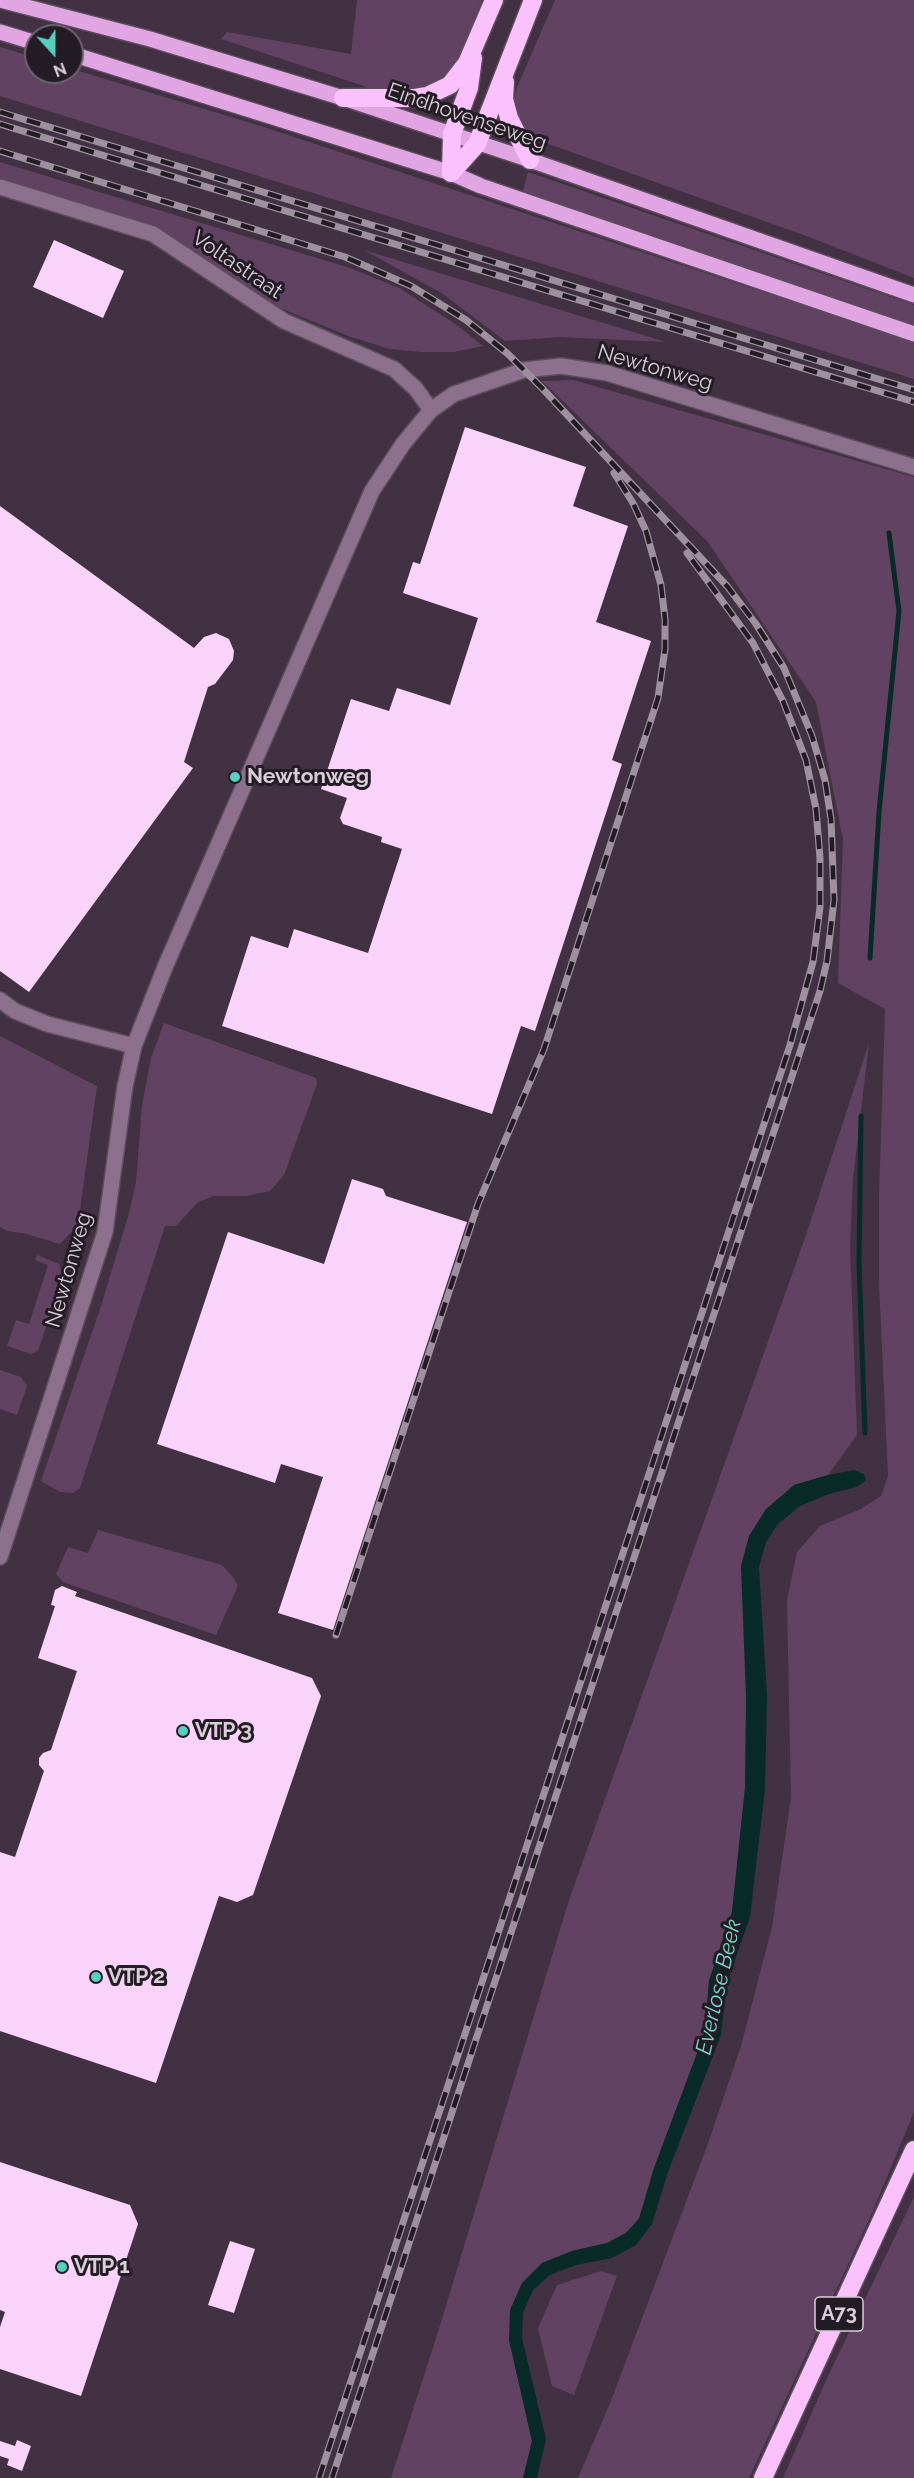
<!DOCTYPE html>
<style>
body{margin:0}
#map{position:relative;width:914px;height:2478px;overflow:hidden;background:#423142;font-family:Raleway,sans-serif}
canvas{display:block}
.north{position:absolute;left:24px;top:24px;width:60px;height:60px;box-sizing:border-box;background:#241c24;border:2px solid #6c636c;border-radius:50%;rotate:159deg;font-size:16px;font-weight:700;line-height:24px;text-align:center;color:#d8cdd8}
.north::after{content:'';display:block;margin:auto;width:21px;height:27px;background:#58cebf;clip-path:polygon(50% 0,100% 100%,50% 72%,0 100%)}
</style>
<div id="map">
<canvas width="914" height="2478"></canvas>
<div class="north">N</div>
</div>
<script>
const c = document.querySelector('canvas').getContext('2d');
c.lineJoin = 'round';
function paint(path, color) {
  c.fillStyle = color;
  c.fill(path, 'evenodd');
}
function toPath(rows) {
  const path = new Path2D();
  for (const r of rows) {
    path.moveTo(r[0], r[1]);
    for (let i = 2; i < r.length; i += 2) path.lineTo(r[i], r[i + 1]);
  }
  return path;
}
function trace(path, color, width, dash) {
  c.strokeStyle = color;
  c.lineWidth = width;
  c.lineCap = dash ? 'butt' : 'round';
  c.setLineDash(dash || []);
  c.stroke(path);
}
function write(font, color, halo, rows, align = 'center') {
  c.font = font + ' Raleway,sans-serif';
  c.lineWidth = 6;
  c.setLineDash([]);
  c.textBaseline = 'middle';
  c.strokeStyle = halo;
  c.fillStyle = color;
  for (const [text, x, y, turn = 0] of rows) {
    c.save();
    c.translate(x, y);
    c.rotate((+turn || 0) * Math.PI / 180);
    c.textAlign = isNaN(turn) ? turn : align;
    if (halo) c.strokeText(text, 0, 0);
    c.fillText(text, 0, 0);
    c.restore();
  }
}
const green = toPath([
 [357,0,482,0,460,59,440,80,407,92,376,90,221,39,227,32,351,54],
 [555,0,914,0,914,278,809,237,546,143,530,135,517,123,512,109,517,87],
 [0,47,36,58,36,72,72,72,72,69,264,127,914,342,914,379,0,96],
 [0,162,350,268,399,288,457,325,483,346,454,352,421,352,390,349,351,337,280,308,159,229,0,180],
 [528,172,914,305,914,325,777,281,523,191],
 [364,250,666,342,559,337,505,341,443,294],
 [573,380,914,477,914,2112,872,2213,749,2478,578,2478,610,2403,706,2149,741,2046,772,1927,791,1798,787,1600,797,1552,820,1526,861,1509,881,1496,888,1476,879,1283,879,1197,885,1009,838,983,843,840,816,702,708,542,542,381],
 [164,1023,316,1078,317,1084,284,1175,270,1191,247,1196,214,1196,198,1202,176,1226,165,1226,80,1488,73,1493,60,1492,41,1481,101,1306,129,1213,136,1182,142,1105,151,1058],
 [0,1036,97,1086,78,1225,60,1244,23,1233,7,1231,0,1227],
 [869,1043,853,1179,850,1247,857,1435,828,1475,794,1485,749,1536,745,1788,732,1912,709,1980,705,2032,654,2168,639,2218,626,2233,607,2243,572,2251,542,2263,509,2340,532,2441,523,2478,391,2478,438,2332,569,1900,806,1235],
 [37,1255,59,1264,63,1275,38,1351,31,1354,7,1346,16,1320,29,1324,48,1265,35,1260],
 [0,1370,21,1377,27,1386,17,1415,0,1409],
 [98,1530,222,1565,233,1577,238,1586,216,1635,63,1582,56,1574,68,1547,88,1553],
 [914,2197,914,2478,783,2478,828,2376],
 [601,2271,617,2276,574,2395,552,2386,538,2328,557,2285]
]);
const water = toPath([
 [854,1470,864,1474,866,1480,857,1487,829,1494,800,1506,778,1524,766,1542,759,1567,767,1696,765,1789,750,1917,727,1983,721,2035,668,2172,652,2224,636,2245,612,2258,576,2265,550,2275,533,2290,523,2313,522,2338,546,2439,537,2478,523,2478,532,2441,509,2340,510,2310,522,2283,542,2263,572,2251,607,2243,626,2233,639,2219,654,2168,705,2032,709,1981,732,1912,745,1788,746,1697,741,1566,749,1536,766,1509,794,1485,828,1475]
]);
const stream = toPath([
 [870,958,879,812,899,611,889,533],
 [861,1116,859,1264,865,1433]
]);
const building = toPath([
 [54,240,124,271,103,318,33,287],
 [465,427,586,467,573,506,628,526,596,622,651,641,612,760,622,764,535,1031,521,1026,492,1114,222,1026,251,936,288,948,294,929,368,953,402,849,381,842,382,837,343,824,340,818,347,798,321,789,351,699,389,711,397,688,450,705,478,618,403,593,413,562,420,564],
 [0,506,194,648,204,637,216,633,229,639,234,651,233,660,215,684,208,687,184,762,193,768,29,992,0,971],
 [352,1179,383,1189,386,1196,467,1222,333,1630,278,1613,323,1477,281,1464,275,1483,157,1444,228,1232,324,1264],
 [62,1586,77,1592,75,1596,312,1678,321,1696,253,1895,237,1902,219,1896,156,2083,0,2031,0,1852,15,1857,44,1771,39,1765,39,1758,43,1753,51,1750,77,1671,38,1658,55,1606,51,1605,55,1590],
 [0,2162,130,2205,138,2224,81,2396,0,2369,0,2327,5,2312,0,2310],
 [230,2241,255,2249,234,2313,208,2305],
 [17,2440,31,2446,22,2471,7,2465,9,2459,0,2456,0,2441,15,2446]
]);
const minor = toPath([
 [0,187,153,234,284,321,394,369,416,389,431,410],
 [0,1000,15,1011,47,1024,134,1046],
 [0,1557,105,1232,125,1086,134,1046,165,967,372,491,403,444,431,410,454,394,524,370,561,366,607,373,914,467]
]);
const major = toPath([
 [0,0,150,39,343,98,530,160,914,295],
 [0,32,36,43],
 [72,54,451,173,481,186,914,334]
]);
const highway = toPath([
 [505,82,504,99,509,118,530,160],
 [343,98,415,98,427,96,450,85,467,63,494,0],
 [451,173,477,144,533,0],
 [451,173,452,134,469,88,473,58],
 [763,2478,914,2150]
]);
const rail = toPath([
 [0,112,914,390],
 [0,124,914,402],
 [0,151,345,257,411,286,466,320,508,354,542,388,727,586,756,624,784,668,812,736,825,780,831,819,834,900,827,961,820,991,332,2478],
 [336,1635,478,1204,544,1049,658,698,665,649,665,619,661,585,646,531,633,503,614,473],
 [319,2478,790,1045,813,962,820,907,820,858,816,809,806,760,783,701,753,643,687,553]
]);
const markers = [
 [235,777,6,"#58cebf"],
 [183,1731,6,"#58cebf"],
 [96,1977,6,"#58cebf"],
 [62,2267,6,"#58cebf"]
];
const shields = [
 [839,2314,48]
];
const shieldNames = [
 ["A73",839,2314]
];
const streetNames = [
 ["Eindhovenseweg",467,117,19],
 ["Voltastraat",237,265,34],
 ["Newtonweg",655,368,16],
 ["Newtonweg",69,1270,-74]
];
const poiNames = [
 ["Newtonweg",247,777],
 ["VTP 3",195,1731],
 ["VTP 2",108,1977],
 ["VTP 1",74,2267]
];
const waterNames = [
 ["Everlose Beek",719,1987,-77]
];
paint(green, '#614262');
paint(water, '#082b27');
trace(stream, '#082b27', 5);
paint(building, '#fad3fa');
trace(minor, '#5d4d5d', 18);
trace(major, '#5d4d5d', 18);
trace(highway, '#5d4d5d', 21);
trace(minor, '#8d708e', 15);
trace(major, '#e1a5e3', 15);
trace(highway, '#fac1fc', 18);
trace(rail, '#9e909e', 7);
trace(rail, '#241c24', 4.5, [14]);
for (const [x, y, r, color] of markers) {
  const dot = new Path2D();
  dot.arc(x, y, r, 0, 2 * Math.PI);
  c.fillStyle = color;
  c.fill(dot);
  trace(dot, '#241c24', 2);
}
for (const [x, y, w] of shields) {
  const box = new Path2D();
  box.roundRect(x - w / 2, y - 17, w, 34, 4.5);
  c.fillStyle = '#241c24';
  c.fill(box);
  trace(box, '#d8cdd8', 1.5);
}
write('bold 20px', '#d8cdd8', null, shieldNames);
write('21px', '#d8cdd8', '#241c24', streetNames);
write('bold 21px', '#d8cdd8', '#241c24', poiNames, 'left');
write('italic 22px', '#76dbcd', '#241c24', waterNames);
</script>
